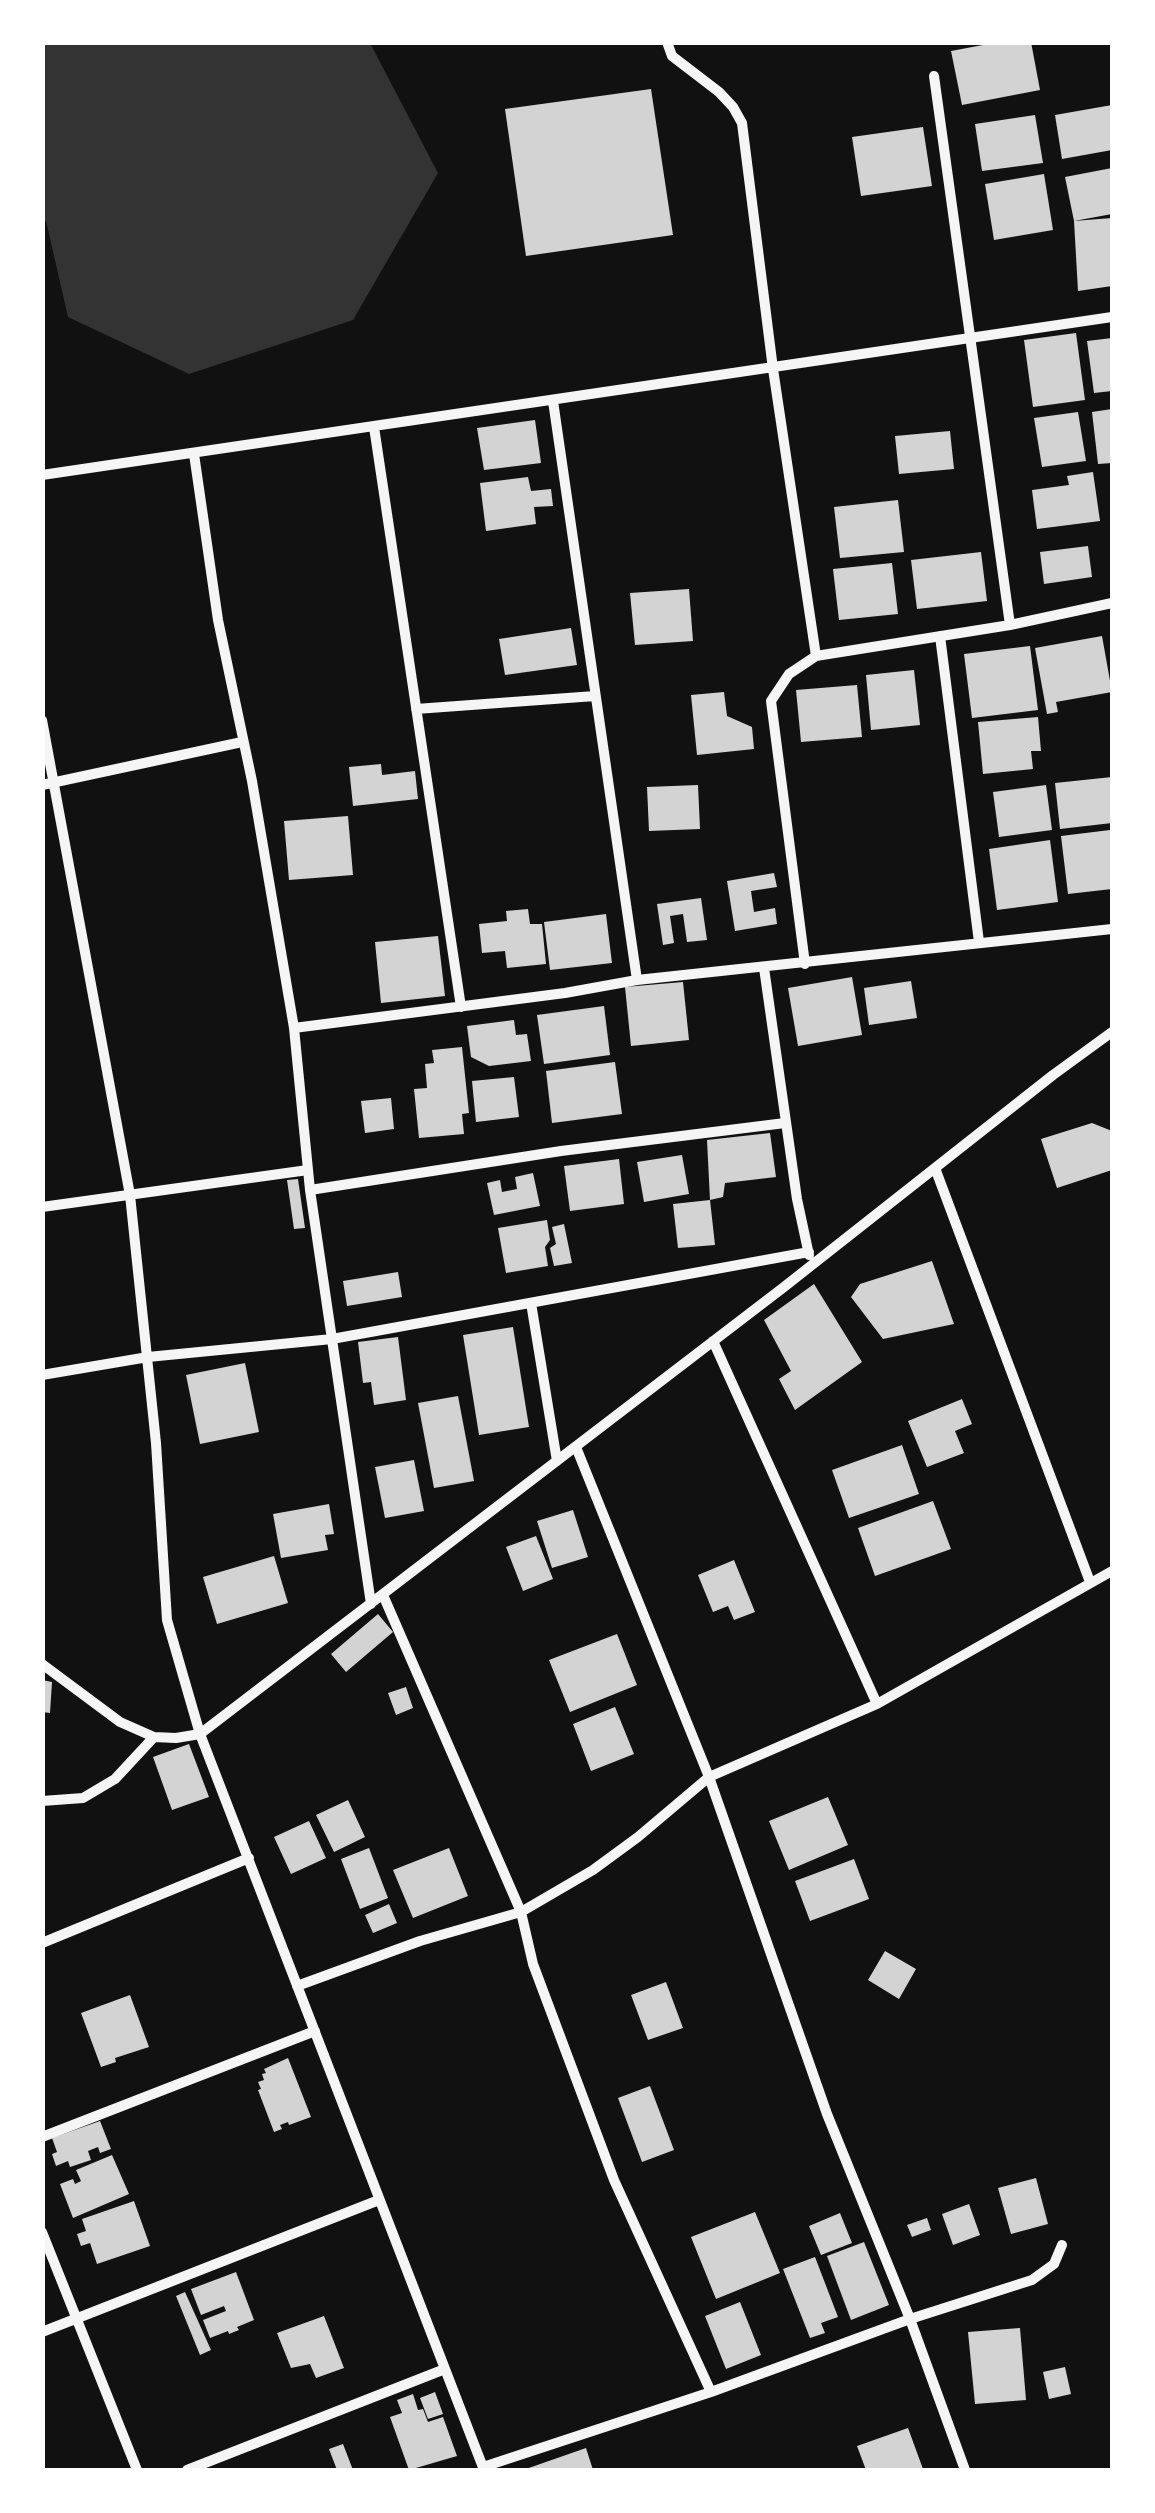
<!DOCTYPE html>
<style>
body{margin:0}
#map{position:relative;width:1155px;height:2513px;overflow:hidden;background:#111;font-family:Poppins,sans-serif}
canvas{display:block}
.frame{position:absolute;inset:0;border:45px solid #fff;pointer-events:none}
</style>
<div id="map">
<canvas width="1155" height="2513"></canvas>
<div class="frame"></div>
</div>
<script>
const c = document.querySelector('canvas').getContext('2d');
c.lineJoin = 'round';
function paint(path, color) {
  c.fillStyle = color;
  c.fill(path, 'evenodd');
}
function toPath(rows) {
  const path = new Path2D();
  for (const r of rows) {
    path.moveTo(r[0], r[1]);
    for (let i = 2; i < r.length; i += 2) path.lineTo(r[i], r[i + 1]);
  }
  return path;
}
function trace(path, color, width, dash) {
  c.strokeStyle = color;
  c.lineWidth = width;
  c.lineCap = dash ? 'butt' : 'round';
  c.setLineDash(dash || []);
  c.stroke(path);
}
const water = toPath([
 [43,42,370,43,438,173,353,320,189,374,68,317,46,221,43,220]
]);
const building = toPath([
 [999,42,1031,42,1040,90,962,105,951,51],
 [651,89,673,235,526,256,505,109],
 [1112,105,1112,150,1062,159,1055,115],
 [1035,115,1043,163,982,171,975,124],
 [923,127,932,186,861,196,852,137],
 [1112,168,1112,214,1074,221,1065,177],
 [1044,174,1053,230,994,240,985,184],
 [1112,218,1112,286,1078,291,1074,221],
 [1076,333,1085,400,1033,407,1024,340],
 [1112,338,1112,391,1094,393,1087,341],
 [1112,409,1112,463,1098,464,1092,412],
 [1078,412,1086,461,1042,467,1034,418],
 [535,420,541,463,484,470,477,428],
 [950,431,954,469,899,474,895,436],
 [1093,472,1100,521,1037,529,1032,490,1069,485,1067,476],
 [528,477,531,491,551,489,553,506,534,507,536,524,486,531,480,483],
 [898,500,904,552,840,558,834,507],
 [1088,546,1092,577,1044,584,1040,552],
 [981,552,987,601,917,609,911,560],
 [892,563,898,614,839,620,833,569],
 [689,589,693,641,635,645,630,593],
 [571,628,577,665,505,675,499,639],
 [1102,636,1112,692,1056,702,1058,712,1047,714,1035,648],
 [1030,646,1038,710,972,718,964,654],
 [914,670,920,725,871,730,866,675],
 [857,685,862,737,801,742,796,690],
 [724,692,727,716,752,727,754,749,697,755,691,695],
 [1038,717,1041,751,1031,751,1033,769,983,774,978,722],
 [381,764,382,775,415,771,418,799,353,806,349,767],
 [1112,777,1112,823,1060,829,1055,783],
 [698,785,700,829,649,831,647,787],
 [1046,785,1052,830,999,837,993,792],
 [348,816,353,875,289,880,284,821],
 [1110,830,1112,889,1068,894,1061,836],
 [1050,840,1058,902,997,910,989,849],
 [774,873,777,887,751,891,754,912,775,908,777,924,735,931,727,881],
 [701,898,707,940,687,942,683,914,670,916,674,943,663,945,657,904],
 [528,909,530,924,542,924,546,964,507,968,505,951,482,953,479,924,507,921,506,911],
 [606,914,612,963,550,970,544,922],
 [438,936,445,996,381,1003,375,942],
 [852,977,862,1035,798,1046,788,988],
 [911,981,917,1018,869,1025,864,988],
 [683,982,689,1040,631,1046,625,987],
 [604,1006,610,1055,544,1064,537,1015],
 [514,1020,516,1035,527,1034,531,1061,489,1066,471,1057,467,1026],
 [462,1047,469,1113,462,1114,464,1134,419,1138,414,1089,427,1088,425,1064,434,1063,432,1050],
 [615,1062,622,1114,552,1123,546,1071],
 [514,1077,519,1117,476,1122,472,1081],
 [391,1098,394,1129,365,1133,361,1101],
 [1092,1123,1112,1131,1112,1170,1057,1188,1041,1139],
 [770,1133,776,1177,725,1183,723,1197,710,1200,707,1140],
 [682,1155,689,1194,644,1202,637,1162],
 [619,1159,624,1204,570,1211,564,1166],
 [533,1173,540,1206,494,1215,487,1183,500,1180,502,1192,517,1189,515,1177],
 [298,1179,305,1228,294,1229,287,1180],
 [710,1200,715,1245,678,1248,673,1204],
 [547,1220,550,1240,545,1247,548,1266,506,1273,498,1228],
 [564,1224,572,1263,554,1266,550,1248,556,1244,552,1227],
 [932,1261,954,1324,883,1339,851,1297,860,1284],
 [398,1272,402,1297,347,1306,343,1281],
 [814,1284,862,1362,795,1410,779,1379,791,1371,764,1320],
 [513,1327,529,1427,479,1435,463,1335],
 [398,1337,406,1400,374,1405,371,1382,363,1383,358,1342],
 [245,1363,259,1432,200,1444,186,1375],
 [458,1396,474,1481,434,1488,418,1403],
 [962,1399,972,1424,955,1431,964,1453,927,1467,908,1421],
 [902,1445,919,1494,849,1518,832,1470],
 [414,1460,424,1511,385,1518,375,1467],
 [933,1501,951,1549,875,1576,858,1528],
 [329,1504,334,1534,325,1535,328,1550,281,1558,273,1514],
 [573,1510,588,1557,552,1568,537,1521],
 [536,1536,553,1579,523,1591,506,1547],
 [274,1556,288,1603,217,1624,203,1577],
 [734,1560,755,1612,734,1620,728,1606,713,1612,698,1575],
 [378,1614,393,1632,346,1672,331,1654],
 [617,1634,637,1685,570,1712,549,1660],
 [42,1680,52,1682,50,1713,42,1712],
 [406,1687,413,1708,396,1715,388,1693],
 [615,1707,634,1754,591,1771,573,1724],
 [189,1744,209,1797,172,1810,153,1757],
 [828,1797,848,1845,789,1870,769,1821],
 [348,1800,365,1837,334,1852,316,1815],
 [309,1821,326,1858,291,1874,274,1837],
 [369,1848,388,1898,360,1909,341,1859],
 [449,1848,468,1896,413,1918,393,1870],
 [854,1859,869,1899,810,1921,795,1881],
 [389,1904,397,1923,373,1933,365,1915],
 [885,1951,916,1969,899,1999,868,1980],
 [666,1982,683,2028,648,2040,631,1995],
 [130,1995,149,2047,115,2058,116,2062,101,2067,81,2013],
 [288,2058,311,2117,289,2125,288,2122,280,2125,282,2129,274,2132,258,2090,261,2089,258,2082,264,2080,262,2074,266,2073,264,2069],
 [650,2086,674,2150,642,2162,618,2098],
 [100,2121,111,2149,100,2153,98,2147,88,2151,91,2160,70,2167,68,2161,56,2166,52,2154,57,2152,52,2138],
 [112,2155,129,2194,73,2218,60,2184,73,2179,75,2184,81,2181,76,2170],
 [1036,2178,1048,2224,1011,2234,998,2188],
 [134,2201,150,2246,97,2264,90,2243,81,2246,77,2234,86,2231,82,2219],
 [969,2204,980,2235,953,2245,942,2214],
 [755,2212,780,2273,716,2299,691,2237],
 [840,2213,852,2243,821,2255,809,2226],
 [927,2218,931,2230,912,2237,907,2225],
 [864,2242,889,2305,851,2320,827,2256],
 [815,2257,838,2317,821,2323,825,2333,810,2338,783,2269],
 [236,2272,254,2320,237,2327,239,2330,229,2334,228,2331,210,2338,203,2320,226,2311,224,2306,201,2315,191,2289],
 [185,2292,211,2350,200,2355,176,2296],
 [740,2302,761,2355,726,2369,705,2316],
 [324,2316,344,2368,316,2378,310,2364,291,2368,277,2333],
 [1020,2328,1026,2400,975,2404,968,2332],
 [1065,2367,1071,2394,1049,2399,1043,2372],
 [435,2392,443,2414,428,2419,420,2398],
 [413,2394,418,2410,423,2409,428,2422,443,2417,457,2456,409,2470,390,2417,402,2413,397,2400],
 [908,2428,923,2469,866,2470,857,2446],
 [343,2444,353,2470,337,2470,329,2449],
 [586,2448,593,2470,523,2470]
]);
const minor = toPath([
 [667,42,672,56,719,92,733,107,742,123,773,369,816,656,1010,625,1112,603],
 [934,76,1010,625],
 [553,401,637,980],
 [374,427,461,1007],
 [194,454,218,620,252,781,294,1028,310,1190,371,1604],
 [42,475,1112,317],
 [940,636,979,942],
 [416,709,595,696],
 [42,720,130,1195,156,1443,167,1620,200,1734,484,2470],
 [42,785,242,742],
 [805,964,771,701,789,674,816,656],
 [764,968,797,1199,809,1255],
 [294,1028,565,993,637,980,1112,929],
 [935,1168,1090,1582],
 [310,1190,561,1151,785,1123],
 [42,1207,308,1170],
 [531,1303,557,1461],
 [713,1341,877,1704],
 [42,1375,148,1357,332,1339,809,1252],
 [576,1447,709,1777,827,2114,910,2319,965,2470],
 [383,1595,521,1912,593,1870,638,1837,709,1777,877,1704,1112,1571],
 [42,1664,120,1722,154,1737,176,1738,200,1734,784,1287,1053,1075,1112,1032],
 [42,1801,83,1798,115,1779,154,1737],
 [42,1943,249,1858],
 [297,1986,420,1941,521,1912,533,1964,614,2180,711,2392],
 [42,2137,315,2031],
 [42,2232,137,2470],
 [42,2332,379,2200],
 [483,2467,711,2392,910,2319,1032,2280,1054,2264,1062,2245],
 [187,2470,445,2369]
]);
paint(water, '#333');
paint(building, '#d3d3d3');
trace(minor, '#f5f5f5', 10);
</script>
